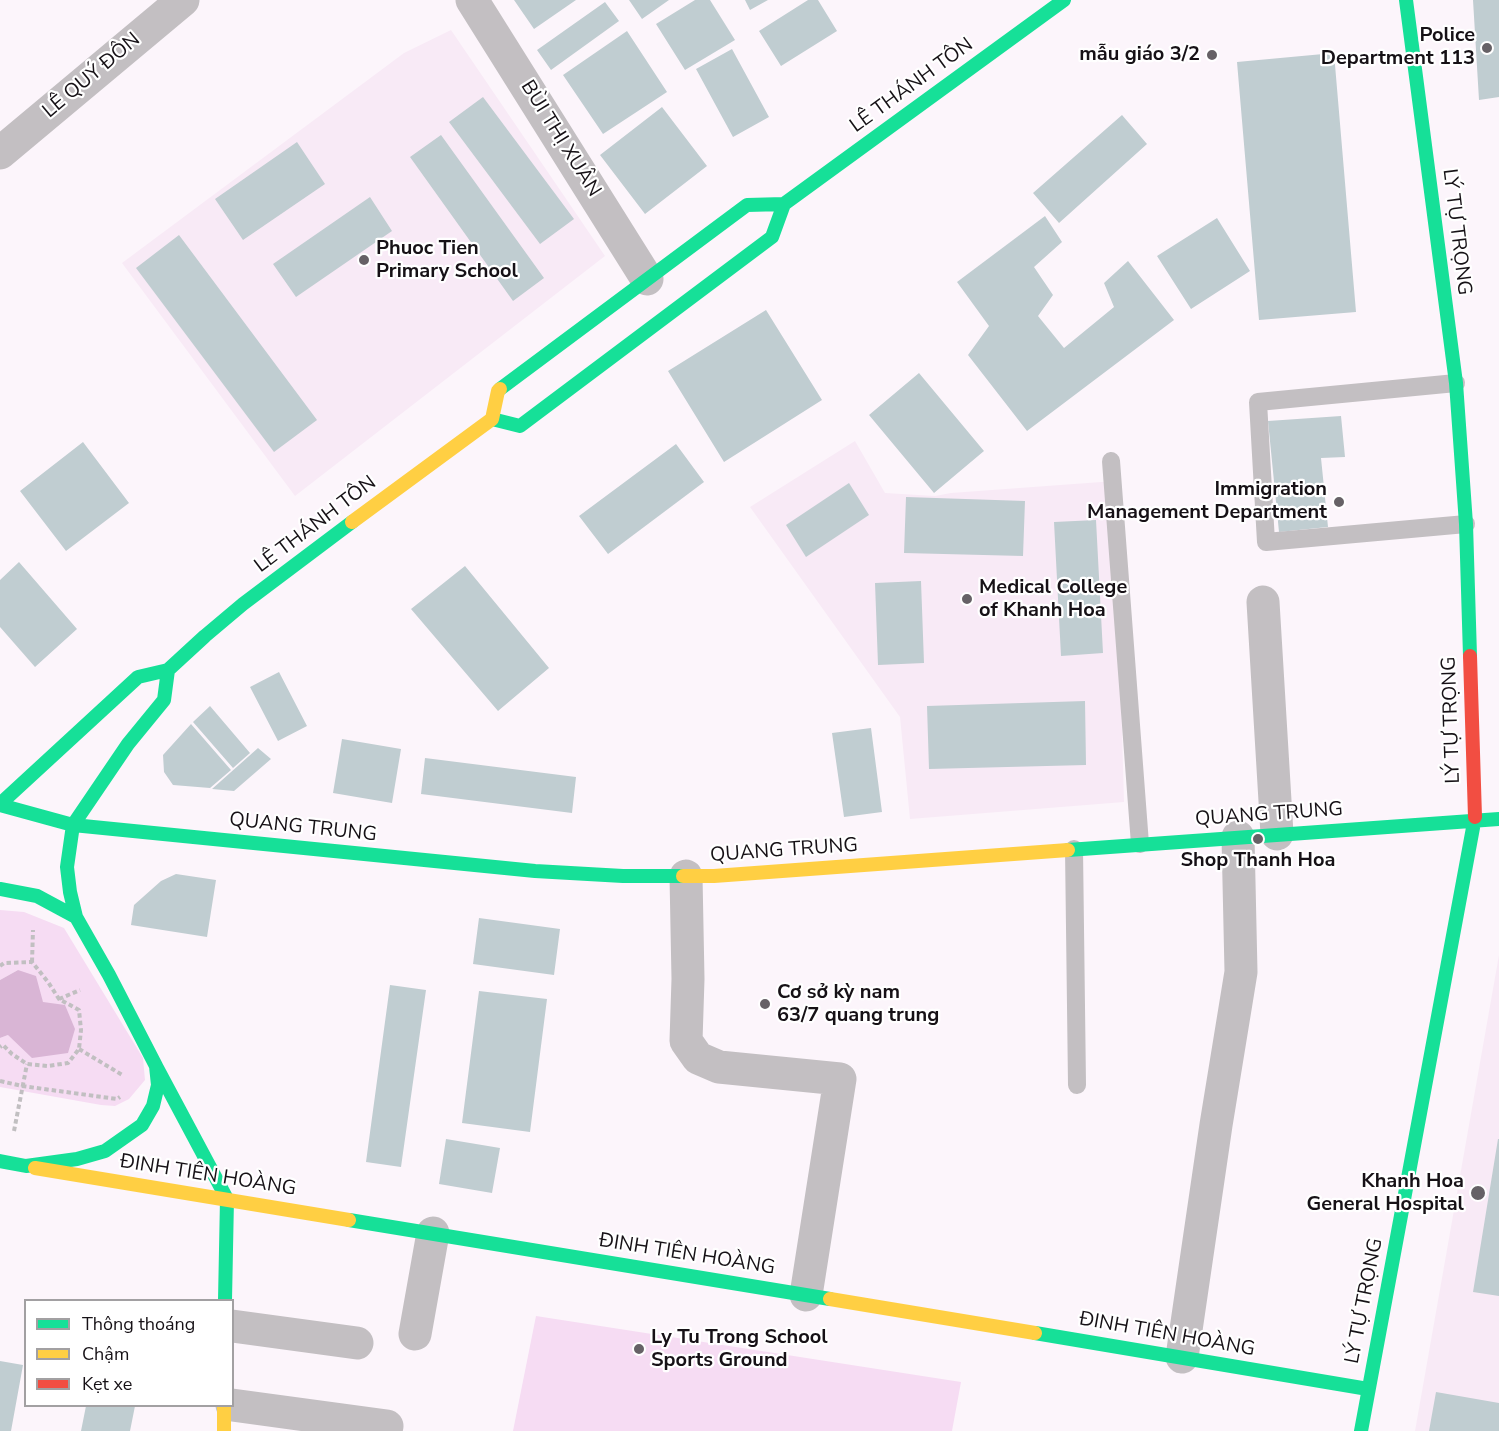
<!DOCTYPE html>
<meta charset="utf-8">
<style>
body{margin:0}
#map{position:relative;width:1499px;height:1431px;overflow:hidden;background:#fcf5fb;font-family:"Nunito Sans",sans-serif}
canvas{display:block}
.legend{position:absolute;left:24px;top:1299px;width:210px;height:108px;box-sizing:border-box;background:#fff;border:2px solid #a2a0a2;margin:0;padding:8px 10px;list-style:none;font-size:18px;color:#161116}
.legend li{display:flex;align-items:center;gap:12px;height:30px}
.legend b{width:30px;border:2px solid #a2a0a2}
</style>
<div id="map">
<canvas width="1499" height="1431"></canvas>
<ul class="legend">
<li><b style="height:8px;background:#16e098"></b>Thông thoáng</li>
<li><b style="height:8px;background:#ffcf43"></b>Chậm</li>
<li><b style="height:8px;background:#f24e42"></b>Kẹt xe</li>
</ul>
</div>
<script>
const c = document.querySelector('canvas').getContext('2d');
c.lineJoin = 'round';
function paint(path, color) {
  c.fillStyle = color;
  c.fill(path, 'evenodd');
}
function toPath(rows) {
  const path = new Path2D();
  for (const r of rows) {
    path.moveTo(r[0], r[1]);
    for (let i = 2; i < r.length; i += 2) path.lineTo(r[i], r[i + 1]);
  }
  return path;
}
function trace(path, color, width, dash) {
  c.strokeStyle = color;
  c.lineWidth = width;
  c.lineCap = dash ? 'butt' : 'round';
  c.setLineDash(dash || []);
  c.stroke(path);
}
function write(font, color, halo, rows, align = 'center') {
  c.font = font + ' "Nunito Sans",sans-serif';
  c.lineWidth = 4.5;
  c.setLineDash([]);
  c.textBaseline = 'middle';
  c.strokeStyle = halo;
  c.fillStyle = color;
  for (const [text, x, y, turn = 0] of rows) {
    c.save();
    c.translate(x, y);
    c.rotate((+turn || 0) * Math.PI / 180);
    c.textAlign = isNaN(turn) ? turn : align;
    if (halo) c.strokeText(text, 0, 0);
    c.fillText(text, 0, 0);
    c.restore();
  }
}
const built = toPath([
 [451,30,605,256,295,496,122,263,404,53],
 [855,441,885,493,935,496,951,493,1115,481,1124,802,910,819,900,717,750,507],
 [1499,955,1499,1431,1415,1431]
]);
const green = toPath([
 [0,910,24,912,64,928,143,1058,145,1080,129,1099,115,1106,101,1105,0,1087,0,1038,8,1035,43,1002,18,970,0,980],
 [536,1316,961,1382,952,1431,513,1431]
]);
const water = toPath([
 [18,970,36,976,43,1002,65,1005,75,1029,68,1053,32,1058,8,1035,0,1038,0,980]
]);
const building = toPath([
 [514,0,576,0,534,29],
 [629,0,669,0,642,19],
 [695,0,710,0,735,40,685,70,656,24],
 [745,0,768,0,750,10],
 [808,0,818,0,837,31,781,66,759,31],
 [1473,0,1499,0,1499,97,1479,100],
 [605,2,619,21,551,70,537,50],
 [627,31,667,92,603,134,563,75],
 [732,49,769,117,733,137,696,69],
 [1334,53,1356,312,1259,320,1237,62],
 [483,97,574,219,540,244,449,122],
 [662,107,707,166,645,214,600,155],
 [1122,115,1147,144,1059,223,1033,193],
 [441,135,544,278,513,301,410,157],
 [297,142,325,184,243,240,215,199],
 [370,197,392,231,296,297,273,264],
 [1045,216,1062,242,1034,267,1053,295,1038,316,1064,348,1114,307,1104,283,1128,261,1174,320,1027,431,968,355,989,326,957,282],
 [1217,218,1250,271,1191,309,1157,256],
 [179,235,317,420,274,452,136,268],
 [766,310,822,400,724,462,668,371],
 [919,373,984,451,934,493,869,415],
 [1341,416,1345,457,1321,458,1328,527,1279,532,1268,421],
 [83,442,129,503,66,551,20,491],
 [676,444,704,482,608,554,579,516],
 [849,483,869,515,806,557,786,525],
 [906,497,1025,501,1023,556,904,553],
 [1096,520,1103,653,1061,656,1054,522],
 [19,562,77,629,35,667,0,627,0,580],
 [465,566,549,668,498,711,411,609],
 [921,581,924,663,878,665,875,583],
 [279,672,307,726,278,741,250,687],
 [1085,701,1086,765,929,769,927,706],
 [210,706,250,753,233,768,193,722],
 [191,724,231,770,210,788,173,785,164,772,163,755],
 [871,728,882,812,844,817,832,733],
 [342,739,401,749,392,803,333,793],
 [258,748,271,759,234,791,212,789],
 [425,758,576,777,572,813,421,794],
 [176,874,216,880,207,937,131,925,134,905,161,881],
 [479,918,560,929,554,975,473,964],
 [390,985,426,990,401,1167,366,1162],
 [479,991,547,999,530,1132,462,1123],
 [446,1139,500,1148,492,1193,439,1184],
 [1498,1139,1499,1139,1499,1296,1473,1292],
 [0,1361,23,1365,11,1431,0,1431],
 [1436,1392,1499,1403,1499,1431,1429,1431],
 [86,1406,135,1406,130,1431,81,1431]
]);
const path = toPath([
 [32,962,33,930],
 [0,966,4,963,32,962,48,982,59,999,79,1010,81,1030,79,1049,68,1063,48,1066,27,1064,12,1054,3,1045,0,1047],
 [59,999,80,990],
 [79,1049,124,1076],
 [0,1081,22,1086,117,1099,120,1097],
 [14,1131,27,1064]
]);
const lane = toPath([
 [1456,383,1258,402,1266,542,1466,524],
 [1111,461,1140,844],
 [1074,849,1077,1085]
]);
const street = toPath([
 [472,0,647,279],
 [0,153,183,0],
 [1263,602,1277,834],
 [686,876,688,979,686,1041,698,1058,719,1067,840,1079,806,1295],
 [232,1326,357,1343],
 [415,1334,433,1233],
 [1182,1357,1216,1125,1241,972,1238,837],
 [232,1405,387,1426]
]);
const fast = toPath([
 [1406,0,1456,383,1466,524,1470,656],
 [500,389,747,205,784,204],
 [492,419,520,426,772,237,784,204,1064,0],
 [0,804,138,677,168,670,205,636,243,604,352,522],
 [0,805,73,825,535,871,623,876,683,876],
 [1068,850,1499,819],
 [0,889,37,896,76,917],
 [156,1066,227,1199,225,1300],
 [0,1161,26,1166,77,1159,105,1151,142,1125,153,1106,158,1085,156,1066,109,975,76,917,70,892,67,867,73,825,128,744,164,700,168,670],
 [349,1220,830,1299],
 [1035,1333,1368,1389],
 [1361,1431,1475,817]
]);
const slow = toPath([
 [352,522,492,419,498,391,500,389],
 [683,876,714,876,1068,850],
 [35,1168,349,1220],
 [830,1299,1035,1333],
 [224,1406,224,1431]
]);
const jam = toPath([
 [1470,656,1475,817]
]);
const markers = [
 [1487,48,6,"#666166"],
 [1212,55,6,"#666166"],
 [364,260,6,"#666166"],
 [1339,502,6,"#666166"],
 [967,599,6,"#666166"],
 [1258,839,6,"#666166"],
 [765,1004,6,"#666166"],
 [1478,1193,8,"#666166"],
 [639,1349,6,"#666166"]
];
const poiNames = [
 ["Police",1475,36],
 ["Department 113",1475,59],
 ["mẫu giáo 3/2",1200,55],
 ["Phuoc Tien",376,249,"left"],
 ["Primary School",376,272,"left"],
 ["Immigration",1327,490],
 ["Management Department",1327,513],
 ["Medical College",979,588,"left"],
 ["of Khanh Hoa",979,611,"left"],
 ["Shop Thanh Hoa",1258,861,"center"],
 ["Cơ sở kỳ nam",777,993,"left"],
 ["63/7 quang trung",777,1016,"left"],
 ["Khanh Hoa",1464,1182],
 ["General Hospital",1464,1205],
 ["Ly Tu Trong School",651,1338,"left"],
 ["Sports Ground",651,1361,"left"]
];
const streetNames = [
 ["LÊ QUÝ ĐÔN",92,76,-40],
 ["LÊ THÁNH TÔN",912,86,-36],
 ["BÙI THỊ XUÂN",560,139,58],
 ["LÝ TỰ TRỌNG",1456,232,83],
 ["LÊ THÁNH TÔN",316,525,-37],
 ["LÝ TỰ TRỌNG",1452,720,-92],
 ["QUANG TRUNG",1269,815,-4],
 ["QUANG TRUNG",303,828,6],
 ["QUANG TRUNG",784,851,-4],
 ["ĐINH TIÊN HOÀNG",208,1176,9],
 ["ĐINH TIÊN HOÀNG",687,1255,9],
 ["LÝ TỰ TRỌNG",1365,1301,-79],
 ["ĐINH TIÊN HOÀNG",1167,1335,10]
];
paint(built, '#f8eaf6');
paint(green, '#f6dcf3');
paint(water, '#d9b5d5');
paint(building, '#c0cdd1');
trace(path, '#c1bfc1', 4, [4.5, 3]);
trace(lane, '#c3bfc2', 18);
trace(street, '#c3bfc2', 33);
trace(fast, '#16e098', 14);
trace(slow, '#ffcf43', 14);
trace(jam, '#f24e42', 14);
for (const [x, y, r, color] of markers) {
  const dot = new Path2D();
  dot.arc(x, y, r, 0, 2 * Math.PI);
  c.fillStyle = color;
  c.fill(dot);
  trace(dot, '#fff', 2);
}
write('bold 20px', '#161116', '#fff', poiNames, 'right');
write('20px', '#161116', '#fff', streetNames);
</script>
